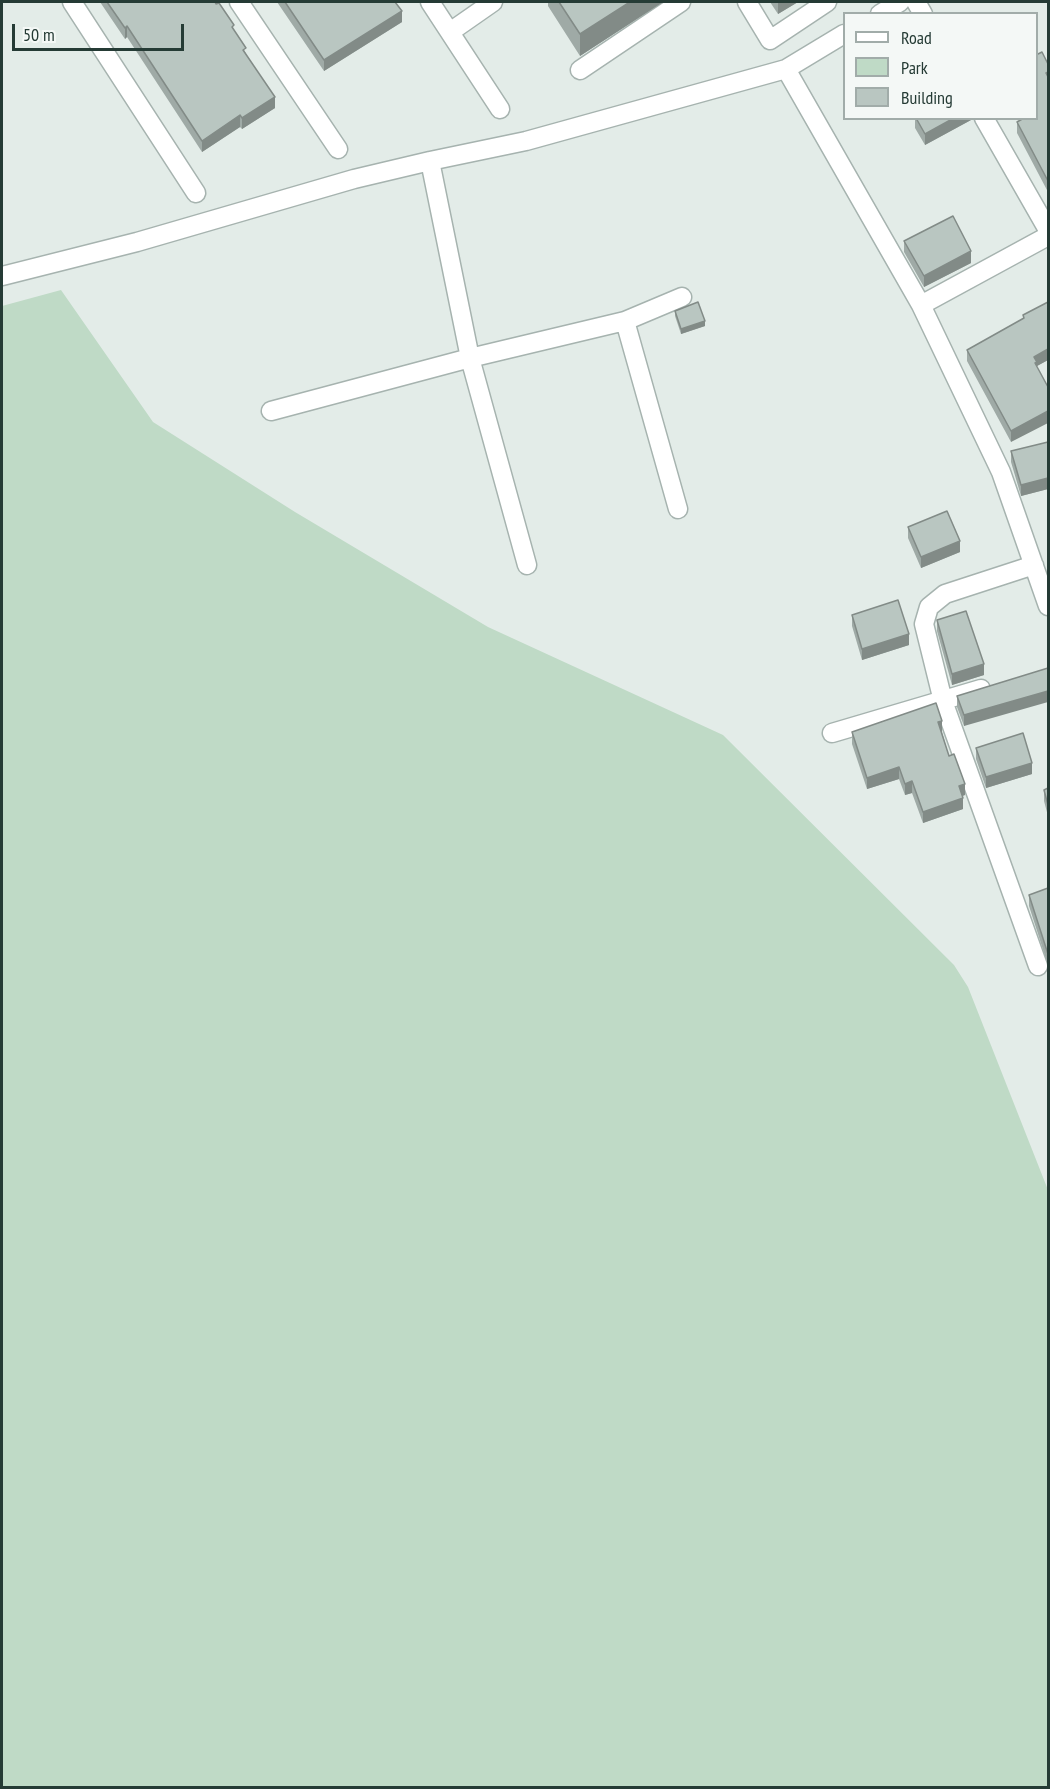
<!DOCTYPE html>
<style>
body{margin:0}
#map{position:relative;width:1050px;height:1789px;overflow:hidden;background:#e3ece8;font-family:"PT Sans Narrow",sans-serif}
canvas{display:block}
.frame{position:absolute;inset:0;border:3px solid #253b35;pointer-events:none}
.legend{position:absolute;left:843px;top:12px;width:195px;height:108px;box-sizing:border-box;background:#f4f8f6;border:2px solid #a1aca9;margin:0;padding:8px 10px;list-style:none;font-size:18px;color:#253b35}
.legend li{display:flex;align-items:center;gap:12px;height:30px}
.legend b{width:30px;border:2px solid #a1aca9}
.scale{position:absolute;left:12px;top:24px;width:172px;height:27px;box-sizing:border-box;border:3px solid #253b35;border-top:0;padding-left:8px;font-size:18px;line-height:21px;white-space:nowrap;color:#253b35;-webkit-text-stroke:4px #f4f8f6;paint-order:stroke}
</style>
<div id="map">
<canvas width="1050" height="1789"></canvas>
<div class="frame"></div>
<ul class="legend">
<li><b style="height:8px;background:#fff"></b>Road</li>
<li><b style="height:16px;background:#bfdac6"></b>Park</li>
<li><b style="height:16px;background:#b9c6c1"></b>Building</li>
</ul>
<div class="scale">50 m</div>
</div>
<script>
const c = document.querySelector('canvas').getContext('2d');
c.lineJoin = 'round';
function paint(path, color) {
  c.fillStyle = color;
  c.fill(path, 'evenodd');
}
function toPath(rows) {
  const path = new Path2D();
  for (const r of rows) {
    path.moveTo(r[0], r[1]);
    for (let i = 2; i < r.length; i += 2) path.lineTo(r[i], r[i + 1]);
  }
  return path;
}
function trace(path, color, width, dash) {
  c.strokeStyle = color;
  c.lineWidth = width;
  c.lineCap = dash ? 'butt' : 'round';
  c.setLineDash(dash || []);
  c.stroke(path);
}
const green = toPath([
 [61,290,153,422,295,512,488,627,723,735,954,965,968,987,1048,1190,1048,1787,2,1787,2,306]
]);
const minor = toPath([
 [72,2,196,193],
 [239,2,338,149],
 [430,2,500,109],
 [747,2,770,40,827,2],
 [916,2,923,14],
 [880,14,900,2],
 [450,32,493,2],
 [786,69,921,305,1001,472,1048,606],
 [580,70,681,2],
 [984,118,1048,230],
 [430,161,470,358,527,565],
 [2,276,137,242,354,179,430,161,526,141,786,69,844,34],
 [921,305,1048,236],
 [625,321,678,509],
 [271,411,470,358,625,321,682,297],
 [1034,565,945,594,929,607,924,624,943,701,1038,966],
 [832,733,981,689]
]);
const wall = toPath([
 [100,2,215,2,234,31,275,108,242,129,240,127,202,152,127,37,125,39],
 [277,2,395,2,402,22,324,71],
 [548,2,663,2,580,56,548,6],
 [770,2,798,2,778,14],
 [844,56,844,70,843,68,843,57],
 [1048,64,1048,192,1017,133,1017,122,1036,118],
 [915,118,971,118,971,120,925,145,915,128],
 [904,241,971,263,924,287,904,252],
 [675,311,705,326,681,334,675,316],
 [1023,315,1048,360,1037,366,1011,442,967,361,967,350,1023,319],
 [1048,442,1048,489,1021,496,1011,462,1011,451],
 [908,527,960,552,921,568,908,538],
 [852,615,909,645,862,660,852,626],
 [937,620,984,675,952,685,937,631],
 [1048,668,964,726,957,707,957,696],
 [852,732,942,732,949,756,965,795,962,796,963,809,923,823,912,793,905,795,899,779,867,789,852,744],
 [976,748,1032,774,986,788,976,759],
 [1048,788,1048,816,1044,801,1044,790],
 [1048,888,1048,965,1029,906,1029,895]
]);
const shadedWall = toPath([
 [630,2,663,2,580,56,580,34],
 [778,2,798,2,778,14],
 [402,11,402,22,324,71,324,60],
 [127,26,127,37,125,39,125,28],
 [275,97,275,108,242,129,242,118],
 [240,115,240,127,202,152,202,141],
 [954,118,971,118,971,120,925,145,925,134],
 [971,251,971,263,924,287,924,276],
 [705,321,705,326,681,334,681,329],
 [1048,349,1048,360,1037,366,1037,373,1034,357],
 [1048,411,1048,423,1011,442,1011,431],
 [1048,478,1048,489,1021,496,1021,485],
 [960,541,960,552,921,568,921,557],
 [909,634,909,645,862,660,862,649],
 [984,664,984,675,952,685,952,674],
 [1048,691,1048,702,964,726,964,715],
 [942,721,942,732,938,734,938,722],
 [1032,763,1032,774,986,788,986,777],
 [899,767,899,779,867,789,867,778],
 [912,781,912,793,905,795,905,784],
 [965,784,965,795,959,797,959,786],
 [963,798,963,809,923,823,923,812]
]);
const building = toPath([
 [107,2,215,2,216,4,219,3,234,25,232,27,246,48,243,50,275,97,242,118,240,115,202,141,127,26,125,28,107,2],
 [285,2,395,2,402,11,324,60,285,2],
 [559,2,630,2,580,34,559,2],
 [1042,52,1048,64,1048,72,1046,73,1048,77,1048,181,1017,122,1024,118,1036,118,1036,55,1042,52],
 [916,118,954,118,925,134,916,118],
 [953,216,971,251,924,276,904,241,953,216],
 [698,302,705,321,681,329,675,311,698,302],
 [1048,302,1048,349,1034,357,1037,362,1035,363,1048,387,1048,411,1011,431,967,350,1024,318,1023,315,1048,302],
 [1048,442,1048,478,1021,485,1011,451,1048,442],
 [947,511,960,541,921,557,908,527,947,511],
 [898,600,909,634,862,649,852,615,898,600],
 [966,611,984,664,952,674,937,620,966,611],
 [1048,668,1048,691,964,715,957,696,1048,668],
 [936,703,942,721,938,722,949,756,954,754,965,784,959,786,963,798,923,812,912,781,905,784,899,767,867,778,852,732,936,703],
 [1023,733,1032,763,986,777,976,748,1023,733],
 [1048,788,1048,805,1044,790,1048,788],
 [1048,888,1048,954,1029,895,1048,888]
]);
paint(green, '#bfdac6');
trace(minor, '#a6b3af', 21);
trace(minor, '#fff', 18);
paint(wall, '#9faaa6');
paint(shadedWall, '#828b87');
paint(building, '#b9c6c1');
trace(building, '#828b87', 1.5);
</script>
